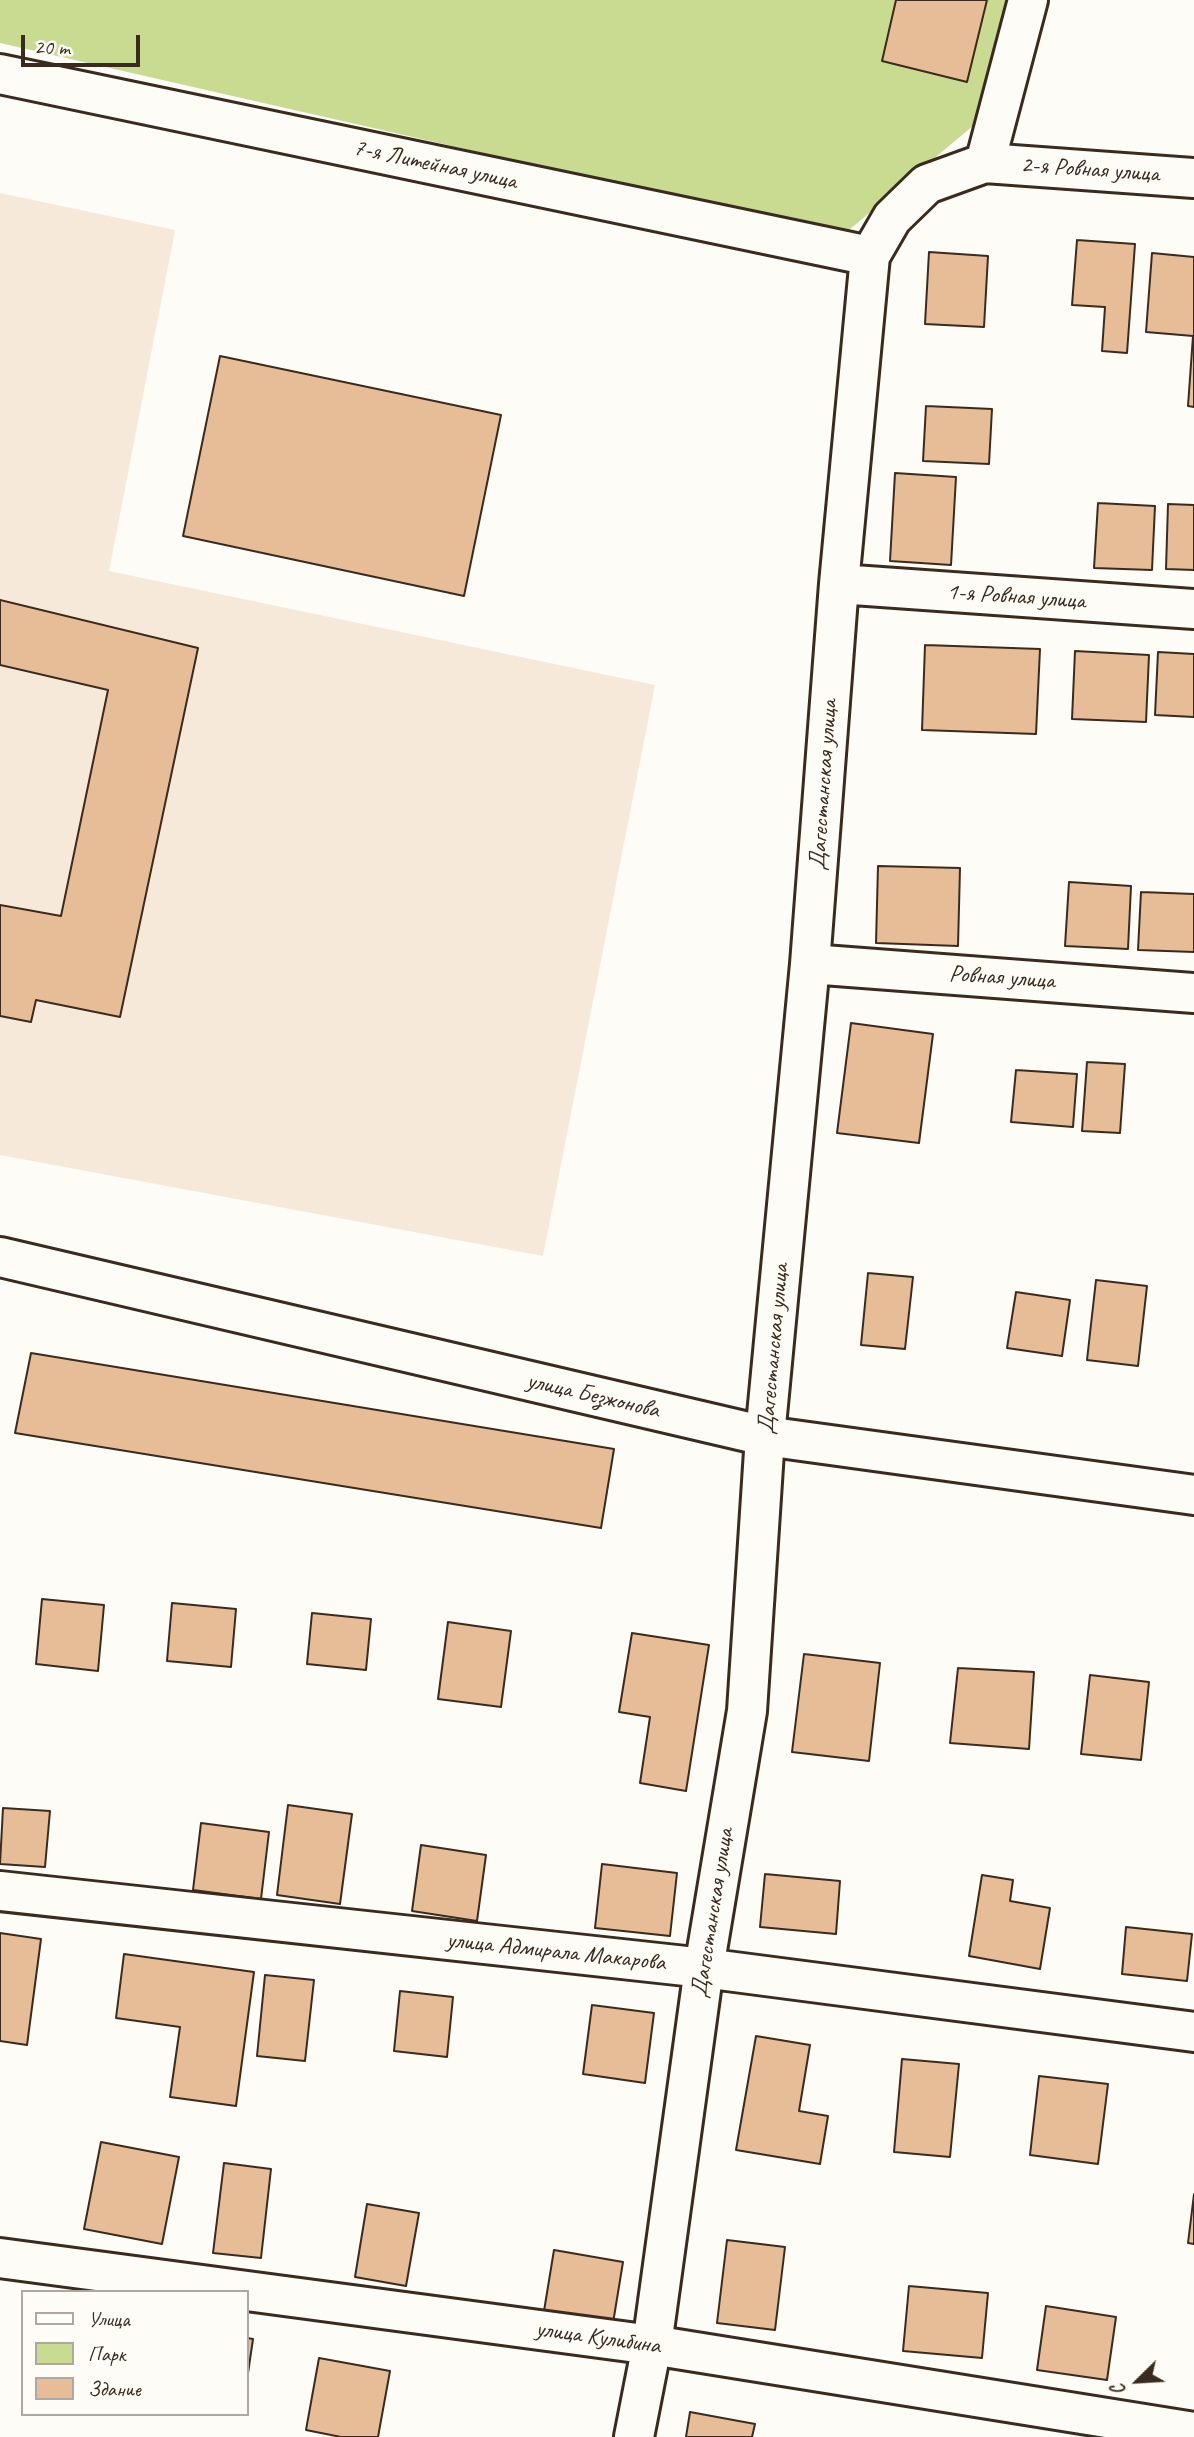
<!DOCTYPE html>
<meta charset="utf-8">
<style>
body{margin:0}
#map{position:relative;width:1194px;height:2437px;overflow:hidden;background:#fdfcf7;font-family:Caveat,sans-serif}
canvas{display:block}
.legend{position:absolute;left:21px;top:2290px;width:228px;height:126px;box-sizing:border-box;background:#fdfcf7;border:2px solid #afa8a0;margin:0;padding:9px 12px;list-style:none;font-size:21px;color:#3b2a1e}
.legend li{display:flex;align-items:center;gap:14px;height:35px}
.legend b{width:35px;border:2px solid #afa8a0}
.north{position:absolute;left:1103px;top:2346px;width:70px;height:70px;-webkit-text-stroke:5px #fdfcf7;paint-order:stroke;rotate:246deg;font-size:19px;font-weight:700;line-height:28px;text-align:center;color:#3b2a1e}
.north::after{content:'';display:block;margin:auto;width:24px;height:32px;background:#3b2a1e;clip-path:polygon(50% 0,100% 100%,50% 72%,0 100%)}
.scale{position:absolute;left:21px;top:35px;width:119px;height:32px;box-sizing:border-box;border:4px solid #3b2a1e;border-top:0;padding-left:9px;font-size:21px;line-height:24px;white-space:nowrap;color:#3b2a1e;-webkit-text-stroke:5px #fdfcf7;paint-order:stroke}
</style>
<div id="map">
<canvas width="1194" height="2437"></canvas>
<ul class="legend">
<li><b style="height:9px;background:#fdfcf7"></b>Улица</li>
<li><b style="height:19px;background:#c9db90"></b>Парк</li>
<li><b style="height:19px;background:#e7bd97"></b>Здание</li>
</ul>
<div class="north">С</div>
<div class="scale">20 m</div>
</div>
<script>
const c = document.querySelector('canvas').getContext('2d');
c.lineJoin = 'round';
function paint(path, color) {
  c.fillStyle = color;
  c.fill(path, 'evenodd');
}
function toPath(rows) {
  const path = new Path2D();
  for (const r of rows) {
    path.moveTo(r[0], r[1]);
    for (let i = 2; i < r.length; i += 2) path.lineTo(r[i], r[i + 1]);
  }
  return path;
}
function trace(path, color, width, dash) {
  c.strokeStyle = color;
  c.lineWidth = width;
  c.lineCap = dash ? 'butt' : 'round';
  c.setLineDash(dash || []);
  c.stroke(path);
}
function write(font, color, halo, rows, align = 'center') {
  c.font = font + ' Caveat,sans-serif';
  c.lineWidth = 5;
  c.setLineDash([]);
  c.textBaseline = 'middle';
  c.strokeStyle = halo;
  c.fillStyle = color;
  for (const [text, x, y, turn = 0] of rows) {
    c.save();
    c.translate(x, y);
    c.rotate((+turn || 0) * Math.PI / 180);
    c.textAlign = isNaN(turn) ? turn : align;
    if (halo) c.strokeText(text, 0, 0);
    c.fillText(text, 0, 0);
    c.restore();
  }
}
const built = toPath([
 [0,193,175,230,109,571,655,685,543,1256,0,1155]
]);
const green = toPath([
 [0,0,1019,0,999,104,843,235,0,43]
]);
const building = toPath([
 [896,0,987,0,967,82,882,61,896,0],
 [1077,240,1135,244,1127,353,1102,351,1105,307,1072,305,1077,240],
 [929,252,988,256,984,327,925,324,929,252],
 [1152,253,1194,257,1194,407,1188,406,1193,336,1146,332,1152,253],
 [220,356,501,415,464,596,183,536,220,356],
 [926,406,992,409,989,464,923,461,926,406],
 [895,473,956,477,951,565,890,561,895,473],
 [1098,503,1155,506,1152,570,1094,568,1098,503],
 [1168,504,1194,505,1194,570,1166,569,1168,504],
 [0,600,198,648,120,1017,36,1000,31,1022,0,1016,0,905,61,916,108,690,0,665,0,600],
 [925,645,1040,649,1036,734,922,730,925,645],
 [1075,651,1149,655,1146,722,1072,719,1075,651],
 [1158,652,1194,654,1194,717,1155,715,1158,652],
 [878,866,960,868,958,946,876,943,878,866],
 [1069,882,1131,886,1128,949,1065,946,1069,882],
 [1141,892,1194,894,1194,952,1138,950,1141,892],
 [851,1023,933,1034,919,1143,837,1133,851,1023],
 [1087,1062,1125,1064,1120,1133,1082,1131,1087,1062],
 [1016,1070,1077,1074,1073,1127,1011,1122,1016,1070],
 [868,1273,913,1277,905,1349,861,1345,868,1273],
 [1096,1280,1147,1286,1138,1366,1087,1360,1096,1280],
 [1016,1292,1070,1300,1062,1356,1007,1348,1016,1292],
 [31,1353,614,1449,601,1528,15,1433,31,1353],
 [42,1599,104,1605,98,1671,36,1664,42,1599],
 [172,1603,236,1609,231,1667,167,1661,172,1603],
 [312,1613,371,1619,366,1670,307,1664,312,1613],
 [448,1622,511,1631,501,1707,438,1699,448,1622],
 [632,1633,709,1645,686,1791,640,1783,650,1717,619,1712,632,1633],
 [804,1654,880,1663,869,1761,792,1752,804,1654],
 [958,1668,1034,1672,1029,1749,950,1743,958,1668],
 [1090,1675,1149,1682,1141,1760,1081,1754,1090,1675],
 [288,1805,352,1814,340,1904,277,1895,288,1805],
 [3,1808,50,1811,45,1867,0,1864,3,1808],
 [201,1823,269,1832,261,1899,193,1890,201,1823],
 [421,1845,486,1855,477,1921,412,1911,421,1845],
 [602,1864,677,1873,670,1936,595,1928,602,1864],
 [765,1874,840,1881,836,1934,760,1927,765,1874],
 [982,1875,1013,1880,1010,1901,1050,1908,1040,1969,969,1956,982,1875],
 [1126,1927,1192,1934,1187,1981,1122,1974,1126,1927],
 [0,1933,41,1939,27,2045,0,2041,0,1933],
 [124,1954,254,1972,236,2106,170,2097,180,2027,116,2018,124,1954],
 [265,1975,314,1980,305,2061,257,2056,265,1975],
 [400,1991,453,1997,447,2057,394,2051,400,1991],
 [592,2005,654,2013,645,2083,583,2074,592,2005],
 [756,2036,810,2045,799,2111,828,2116,820,2164,736,2150,756,2036],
 [902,2059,959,2064,950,2157,894,2152,902,2059],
 [1039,2076,1108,2084,1098,2164,1030,2155,1039,2076],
 [101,2142,179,2157,162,2244,84,2229,101,2142],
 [224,2163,271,2169,261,2258,213,2253,224,2163],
 [1194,2194,1194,2244,1188,2243,1194,2194],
 [367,2204,419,2213,406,2286,355,2277,367,2204],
 [727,2240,785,2247,775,2330,717,2323,727,2240],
 [554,2250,623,2262,613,2323,544,2311,554,2250],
 [909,2286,988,2293,982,2358,903,2351,909,2286],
 [1046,2306,1116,2317,1107,2380,1037,2370,1046,2306],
 [247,2338,253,2339,247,2380,247,2338],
 [319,2358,390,2371,378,2437,341,2437,306,2430,319,2358],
 [690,2412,755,2424,752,2437,686,2437,690,2412]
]);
const minor = toPath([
 [0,74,870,256],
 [985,163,1194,178],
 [839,584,1194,609],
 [810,964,1194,993],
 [0,1891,704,1968,1194,2032],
 [0,2258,652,2345,1194,2432],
 [634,2437,652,2345,704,1968,747,1711,765,1436,810,964,839,584,870,256,892,218,927,184,985,163,1028,0]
]);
const tertiary = toPath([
 [0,1257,765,1436,1194,1495]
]);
const streetNames = [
 ["7-я Литейная улица",435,165,12],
 ["2-я Ровная улица",1090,170,4],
 ["1-я Ровная улица",1016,597,4],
 ["Дагестанская улица",824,785,-86],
 ["Ровная улица",1002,978,4],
 ["Дагестанская улица",774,1349,-85],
 ["улица Безжонова",593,1396,13],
 ["Дагестанская улица",713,1913,-81],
 ["улица Адмирала Макарова",556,1952,6],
 ["улица Кулибина",598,2338,8]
];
paint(built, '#f6e9da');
paint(green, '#c9db90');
paint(building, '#e7bd97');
trace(building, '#3b2a1e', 2);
trace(minor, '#3b2a1e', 44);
trace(tertiary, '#3b2a1e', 44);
trace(minor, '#fdfcf7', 38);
trace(tertiary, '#fdfcf7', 38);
write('24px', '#3b2a1e', '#fdfcf7', streetNames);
</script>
